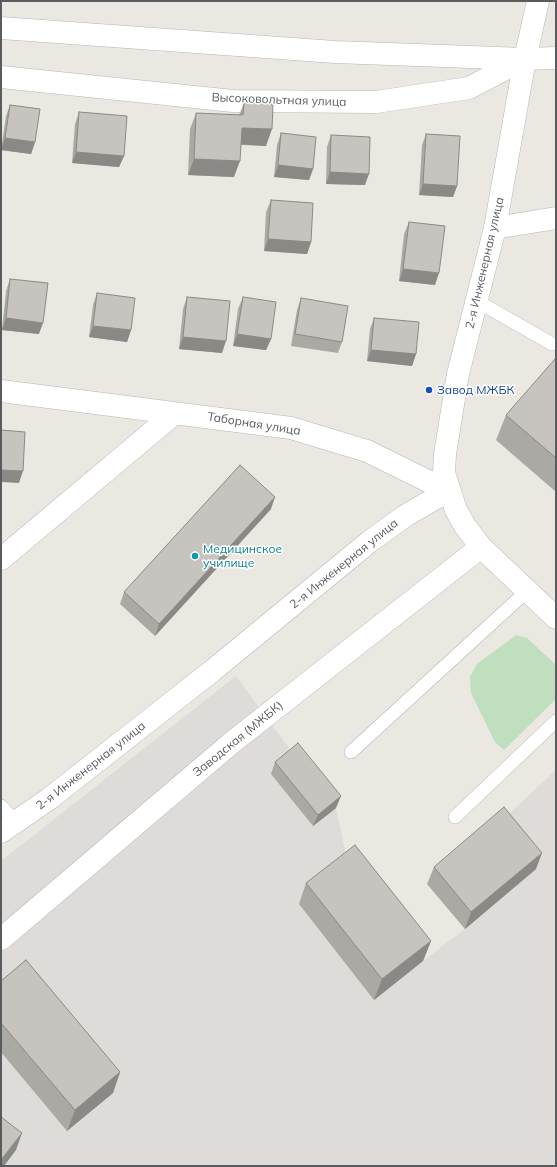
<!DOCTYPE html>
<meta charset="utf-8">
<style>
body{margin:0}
#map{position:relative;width:557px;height:1167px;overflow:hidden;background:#eae8e0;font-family:Mulish,sans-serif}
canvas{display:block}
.frame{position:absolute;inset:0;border:2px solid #595c5f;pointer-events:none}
</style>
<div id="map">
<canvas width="557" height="1167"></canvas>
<div class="frame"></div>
</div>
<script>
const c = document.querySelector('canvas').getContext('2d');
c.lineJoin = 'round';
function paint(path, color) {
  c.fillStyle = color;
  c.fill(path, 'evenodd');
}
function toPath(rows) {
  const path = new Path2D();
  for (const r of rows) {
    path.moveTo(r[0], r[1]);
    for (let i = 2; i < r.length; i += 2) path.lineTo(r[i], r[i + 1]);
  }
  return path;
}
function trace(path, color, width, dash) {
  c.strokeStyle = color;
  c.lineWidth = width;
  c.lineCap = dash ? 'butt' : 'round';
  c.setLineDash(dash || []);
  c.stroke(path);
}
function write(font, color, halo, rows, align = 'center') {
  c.font = font + ' Mulish,sans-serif';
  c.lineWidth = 3;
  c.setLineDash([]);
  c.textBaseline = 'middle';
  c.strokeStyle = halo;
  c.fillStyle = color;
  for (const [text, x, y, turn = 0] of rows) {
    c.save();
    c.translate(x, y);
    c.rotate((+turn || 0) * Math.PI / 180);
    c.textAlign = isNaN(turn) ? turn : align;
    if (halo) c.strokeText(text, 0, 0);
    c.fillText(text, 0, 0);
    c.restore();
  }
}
const industrial = toPath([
 [236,676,294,755,336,808,348,865,423,961,465,929,427,884,498,824,556,770,556,1166,1,1166,1,861]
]);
const green = toPath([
 [516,635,527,638,556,665,556,699,504,750,495,742,471,693,470,677,477,664]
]);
const service = toPath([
 [477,301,552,344],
 [351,752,527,591],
 [1,806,16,822],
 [455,817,556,721]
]);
const minor = toPath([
 [495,228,556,218],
 [1,391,291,428,367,451,448,491],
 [1,559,175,413],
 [1,832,49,799,212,671,369,542,405,516,448,491]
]);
const tertiary = toPath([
 [525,59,495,228,458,374,445,454,444,473,456,510,465,526,481,547,556,618],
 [1,939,230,744,481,547]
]);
const secondary = toPath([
 [1,28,335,52,525,59,556,58],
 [525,59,538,1],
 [1,77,233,101,376,102,469,88,524,59]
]);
const wall = toPath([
 [244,103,266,146,241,145,234,177,188,175,190,129,196,113,239,115],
 [10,105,35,142,31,154,1,150,6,116],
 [79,112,124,156,119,167,72,163,75,124],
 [281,133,313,169,309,180,274,177,277,145],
 [426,134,457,186,453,197,419,195,422,145],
 [331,135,365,185,326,184,327,147],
 [271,200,311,242,307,254,264,251,266,212],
 [409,222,435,285,399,281,404,234],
 [10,279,39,334,2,330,6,291],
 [97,293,131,330,127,342,89,337,93,305],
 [187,297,222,353,179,349,183,309],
 [243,297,271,339,266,350,233,346,238,309],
 [301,298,342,342,338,353,291,346,297,310],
 [374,318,416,354,412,366,367,361,370,329],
 [556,360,556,492,496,440,506,415],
 [271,509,155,636,120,604,124,592],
 [275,762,336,808,313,826,271,774],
 [434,867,536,869,465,929,427,884],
 [306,883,431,941,423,961,374,1000,299,904],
 [1,981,120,1072,113,1093,67,1131,1,1052]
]);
const shadedWall = toPath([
 [242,128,272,129,266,146,236,144],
 [5,138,35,142,31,154,1,150],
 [76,152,124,156,119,167,72,163],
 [194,159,240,161,234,177,188,175],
 [278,165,313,169,309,180,274,177],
 [330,172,369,174,365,185,326,184],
 [423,184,457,186,453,197,419,195],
 [268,239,311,242,307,254,264,251],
 [403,269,439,273,435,285,399,281],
 [6,318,43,323,39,334,2,330],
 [93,326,131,330,127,342,89,337],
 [237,334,271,339,266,350,233,346],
 [183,337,226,341,222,353,179,349],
 [371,350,416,354,412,366,367,361],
 [1,470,23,471,19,483,1,482],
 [275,497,271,509,155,636,159,624],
 [341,796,336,808,313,826,318,815],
 [542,853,536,869,465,929,471,912],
 [431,941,423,961,374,1000,382,979],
 [120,1072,113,1093,67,1131,75,1110],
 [22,1133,16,1150,4,1166,1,1166,1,1160]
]);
const building = toPath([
 [244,103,273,104,272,129,242,128,240,161,194,159,196,113,243,115,244,103],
 [10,105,40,109,35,142,5,138,10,105],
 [79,112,127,116,124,156,76,152,79,112],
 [281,133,316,137,313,169,278,165,281,133],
 [426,134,460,136,457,186,423,184,426,134],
 [331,135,370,137,369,174,330,172,331,135],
 [271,200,313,203,311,242,268,239,271,200],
 [409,222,445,226,439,273,403,269,409,222],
 [10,279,48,283,43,323,6,318,10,279],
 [97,293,135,298,131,330,93,326,97,293],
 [187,297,230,301,226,341,183,337,187,297],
 [243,297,276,302,271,339,237,334,243,297],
 [301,298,348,306,342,342,295,334,301,298],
 [374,318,419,322,416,354,371,350,374,318],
 [555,359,556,360,556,458,506,415,555,359],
 [1,430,25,432,23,471,1,470,1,430],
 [240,465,275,497,159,624,124,592,240,465],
 [298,743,341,796,318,815,275,762,298,743],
 [504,807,542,853,471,912,434,867,504,807],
 [355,845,431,941,382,979,306,883,355,845],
 [26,960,120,1072,75,1110,1,1023,1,981,26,960],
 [1,1117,22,1133,1,1160,1,1117]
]);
const markers = [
 [429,390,4,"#1a4fb4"],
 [195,556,4,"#0f9aa8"]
];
const streetNames = [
 ["Высоковольтная улица",279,100,2],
 ["2-я Инженерная улица",485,263,-77],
 ["Таборная улица",254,424,9],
 ["2-я Инженерная улица",344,564,-39],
 ["Заводская (МЖБК)",238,739,-39],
 ["2-я Инженерная улица",91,766,-38]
];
const transitNames = [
 ["Завод МЖБК",437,390]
];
const cultureNames = [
 ["Медицинское",203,549],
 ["училище",203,563]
];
paint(industrial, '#dedbd8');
paint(green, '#c0dfbf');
trace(service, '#b3b6b9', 14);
trace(minor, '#b3b6b9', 23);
trace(tertiary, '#b3b6b9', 23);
trace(secondary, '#b2b5b9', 23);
trace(service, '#fff', 13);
trace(minor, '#fff', 22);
trace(tertiary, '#fff', 22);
trace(secondary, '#fff', 22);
paint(wall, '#aba9a4');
paint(shadedWall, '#8b8986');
paint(building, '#c7c4bf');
trace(building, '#8b8986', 1);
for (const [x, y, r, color] of markers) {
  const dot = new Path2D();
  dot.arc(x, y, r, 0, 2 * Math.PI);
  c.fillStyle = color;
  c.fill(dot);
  trace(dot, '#fff', 1.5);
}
write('12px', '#595c5f', '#fff', streetNames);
write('12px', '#164399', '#fff', transitNames, 'left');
write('12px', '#0d838f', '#fff', cultureNames, 'left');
</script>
